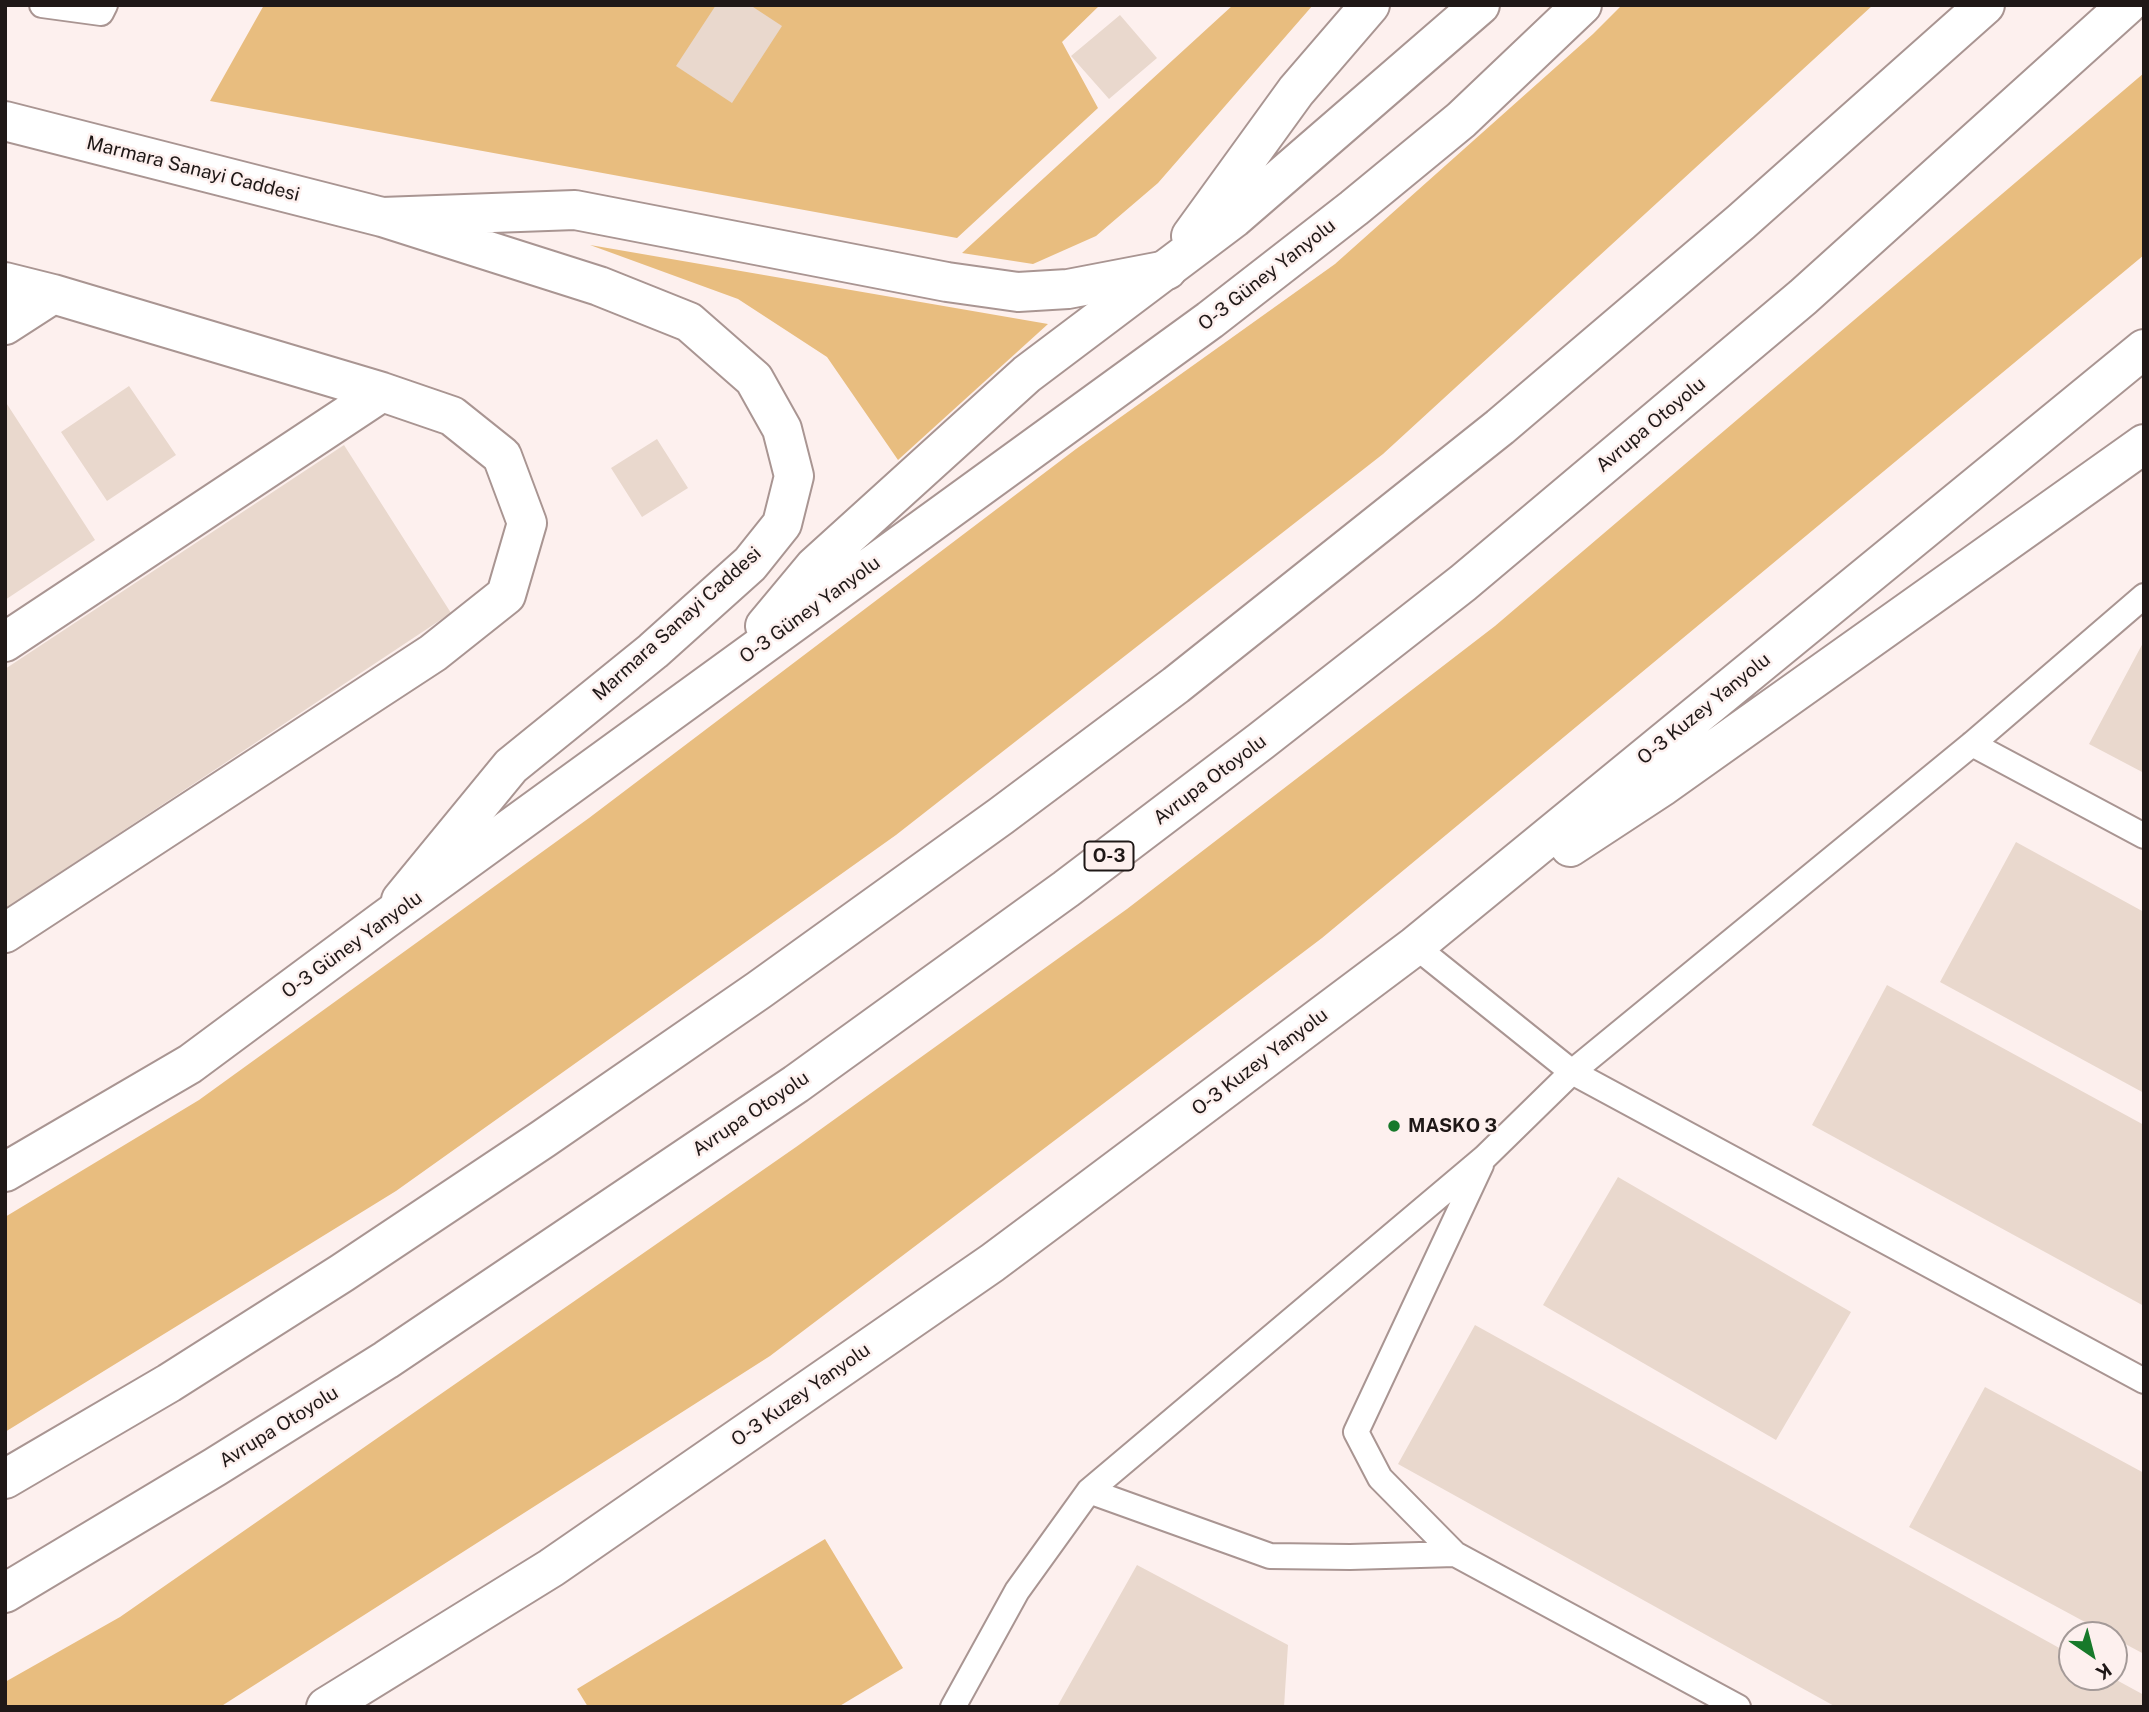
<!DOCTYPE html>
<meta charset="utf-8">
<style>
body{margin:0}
#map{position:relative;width:2149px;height:1712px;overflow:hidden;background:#fdf0ee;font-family:"Public Sans",sans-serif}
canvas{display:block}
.frame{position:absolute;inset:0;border:7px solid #1f1817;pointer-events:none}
.north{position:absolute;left:2058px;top:1621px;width:70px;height:70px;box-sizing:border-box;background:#fdf0ee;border:2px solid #a49a98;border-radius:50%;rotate:145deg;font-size:19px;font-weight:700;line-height:28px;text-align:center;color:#1f1817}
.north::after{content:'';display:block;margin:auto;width:24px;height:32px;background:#17792a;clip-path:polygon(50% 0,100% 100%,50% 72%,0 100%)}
</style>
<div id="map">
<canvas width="2149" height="1712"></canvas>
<div class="frame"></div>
<div class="north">K</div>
</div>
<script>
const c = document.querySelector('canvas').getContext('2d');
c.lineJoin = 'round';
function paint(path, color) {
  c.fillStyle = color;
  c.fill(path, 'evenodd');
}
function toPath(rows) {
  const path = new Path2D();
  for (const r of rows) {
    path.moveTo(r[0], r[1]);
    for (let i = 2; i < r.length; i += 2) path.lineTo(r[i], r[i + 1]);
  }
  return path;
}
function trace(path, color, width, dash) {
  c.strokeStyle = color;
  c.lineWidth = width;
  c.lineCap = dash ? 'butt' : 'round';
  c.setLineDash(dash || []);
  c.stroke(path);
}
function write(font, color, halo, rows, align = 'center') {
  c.font = font + ' "Public Sans",sans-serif';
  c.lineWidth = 5;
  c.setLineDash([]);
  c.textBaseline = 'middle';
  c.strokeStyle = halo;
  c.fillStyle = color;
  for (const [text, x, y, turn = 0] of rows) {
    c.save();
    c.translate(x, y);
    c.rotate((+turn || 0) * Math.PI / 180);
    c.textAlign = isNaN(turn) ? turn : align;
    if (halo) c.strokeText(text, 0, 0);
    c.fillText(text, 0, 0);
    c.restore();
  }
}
const green = toPath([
 [264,5,1100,5,1062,42,1098,108,957,238,210,101],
 [1233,5,1313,5,1158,183,1096,236,1033,264,962,253],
 [1622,5,1873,5,1383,454,896,835,396,1191,5,1432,5,1217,199,1100,589,818,1076,449,1335,264,1593,34],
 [2144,73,2144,255,1322,938,770,1356,220,1707,5,1707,5,1682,120,1617,796,1147,1127,909,1495,626],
 [590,245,1048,324,898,460,827,357,738,299],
 [825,1539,903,1668,838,1707,588,1707,577,1689]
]);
const building = toPath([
 [716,5,750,5,782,26,732,103,676,66],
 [1120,15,1157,58,1109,99,1071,56],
 [129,386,176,455,107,501,61,432],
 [5,401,95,540,5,600],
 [657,439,688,488,642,517,611,468],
 [344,445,451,613,5,909,5,669],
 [2144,641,2144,773,2089,744],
 [2016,842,2144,912,2144,1093,1940,982],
 [1887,985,2144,1125,2144,1306,1812,1125],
 [1618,1177,1851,1312,1776,1440,1543,1305],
 [1475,1325,2072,1655,2072,1677,2111,1677,2144,1695,2144,1707,1836,1707,1398,1464],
 [1985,1387,2144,1473,2144,1654,2114,1638,2114,1635,2109,1635,1909,1527],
 [1137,1565,1288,1645,1284,1707,1057,1707]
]);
const lane = toPath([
 [42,5,101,13,105,5],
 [1972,744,2144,836],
 [1415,946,1572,1072,2144,1381],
 [1089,1491,1270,1556,1350,1557,1455,1554,1738,1707],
 [1455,1554,1380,1478,1356,1432,1481,1165],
 [953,1707,1017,1591,1089,1491,1484,1158,1572,1072,1972,744,2144,596]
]);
const street = toPath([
 [5,121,382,217],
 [5,282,53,294,382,392,452,416,502,456,527,523,506,595,433,653,5,933],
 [5,325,53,294],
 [5,642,382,392],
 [401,900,511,766,653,651,750,564,782,524,794,476,782,429,754,379,689,322,599,286,382,217,575,210,947,282,1018,292,1068,289,1167,270]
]);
const primary = toPath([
 [1191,236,1296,91,1370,5],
 [765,626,815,566,1027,374,1234,218,1480,5],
 [1570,847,1663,786,2144,444],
 [5,1172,190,1064,384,920,1210,320,1354,208,1461,120,1582,5],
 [326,1707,551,1568,992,1263,1055,1216,1415,946,2144,349]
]);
const highway = toPath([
 [5,1479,169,1383,342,1273,543,1139,759,990,1001,816,1176,685,1500,427,1741,222,1985,5],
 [5,1593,215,1467,386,1360,796,1084,1066,889,1261,741,1463,583,1803,297,2127,5]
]);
const markers = [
 [1394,1126,7,"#17792a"]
];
const shields = [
 [1109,856,49]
];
const shieldNames = [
 ["O-3",1109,856]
];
const streetNames = [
 ["Marmara Sanayi Caddesi",193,169,14],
 ["O-3 Güney Yanyolu",1267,275,-38],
 ["Avrupa Otoyolu",1651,425,-40],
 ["O-3 Güney Yanyolu",810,610,-36],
 ["Marmara Sanayi Caddesi",677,624,-42],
 ["O-3 Kuzey Yanyolu",1704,709,-39],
 ["Avrupa Otoyolu",1210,780,-37],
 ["O-3 Güney Yanyolu",352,945,-36],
 ["O-3 Kuzey Yanyolu",1260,1062,-37],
 ["Avrupa Otoyolu",751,1114,-34],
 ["O-3 Kuzey Yanyolu",801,1395,-35],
 ["Avrupa Otoyolu",279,1427,-32]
];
const poiNames = [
 ["MASKO 3",1408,1126]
];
paint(green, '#e8bd7f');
paint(building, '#e9d8cd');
trace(lane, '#a99592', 28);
trace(street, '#a99592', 42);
trace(primary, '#a99592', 42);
trace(highway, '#a99592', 42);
trace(lane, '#fff', 24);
trace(street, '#fff', 38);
trace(primary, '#fff', 38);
trace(highway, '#fff', 38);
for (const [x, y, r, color] of markers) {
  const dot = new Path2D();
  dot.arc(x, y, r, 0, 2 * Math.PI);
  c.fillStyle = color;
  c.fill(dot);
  trace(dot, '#fdf0ee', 2.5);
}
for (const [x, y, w] of shields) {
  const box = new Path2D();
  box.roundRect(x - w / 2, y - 14.5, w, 29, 5);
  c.fillStyle = '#fdf0ee';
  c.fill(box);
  trace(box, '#1f1817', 2);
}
write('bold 18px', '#1f1817', null, shieldNames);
write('19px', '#1f1817', '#fdf0ee', streetNames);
write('bold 19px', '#1f1817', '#fdf0ee', poiNames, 'left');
</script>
